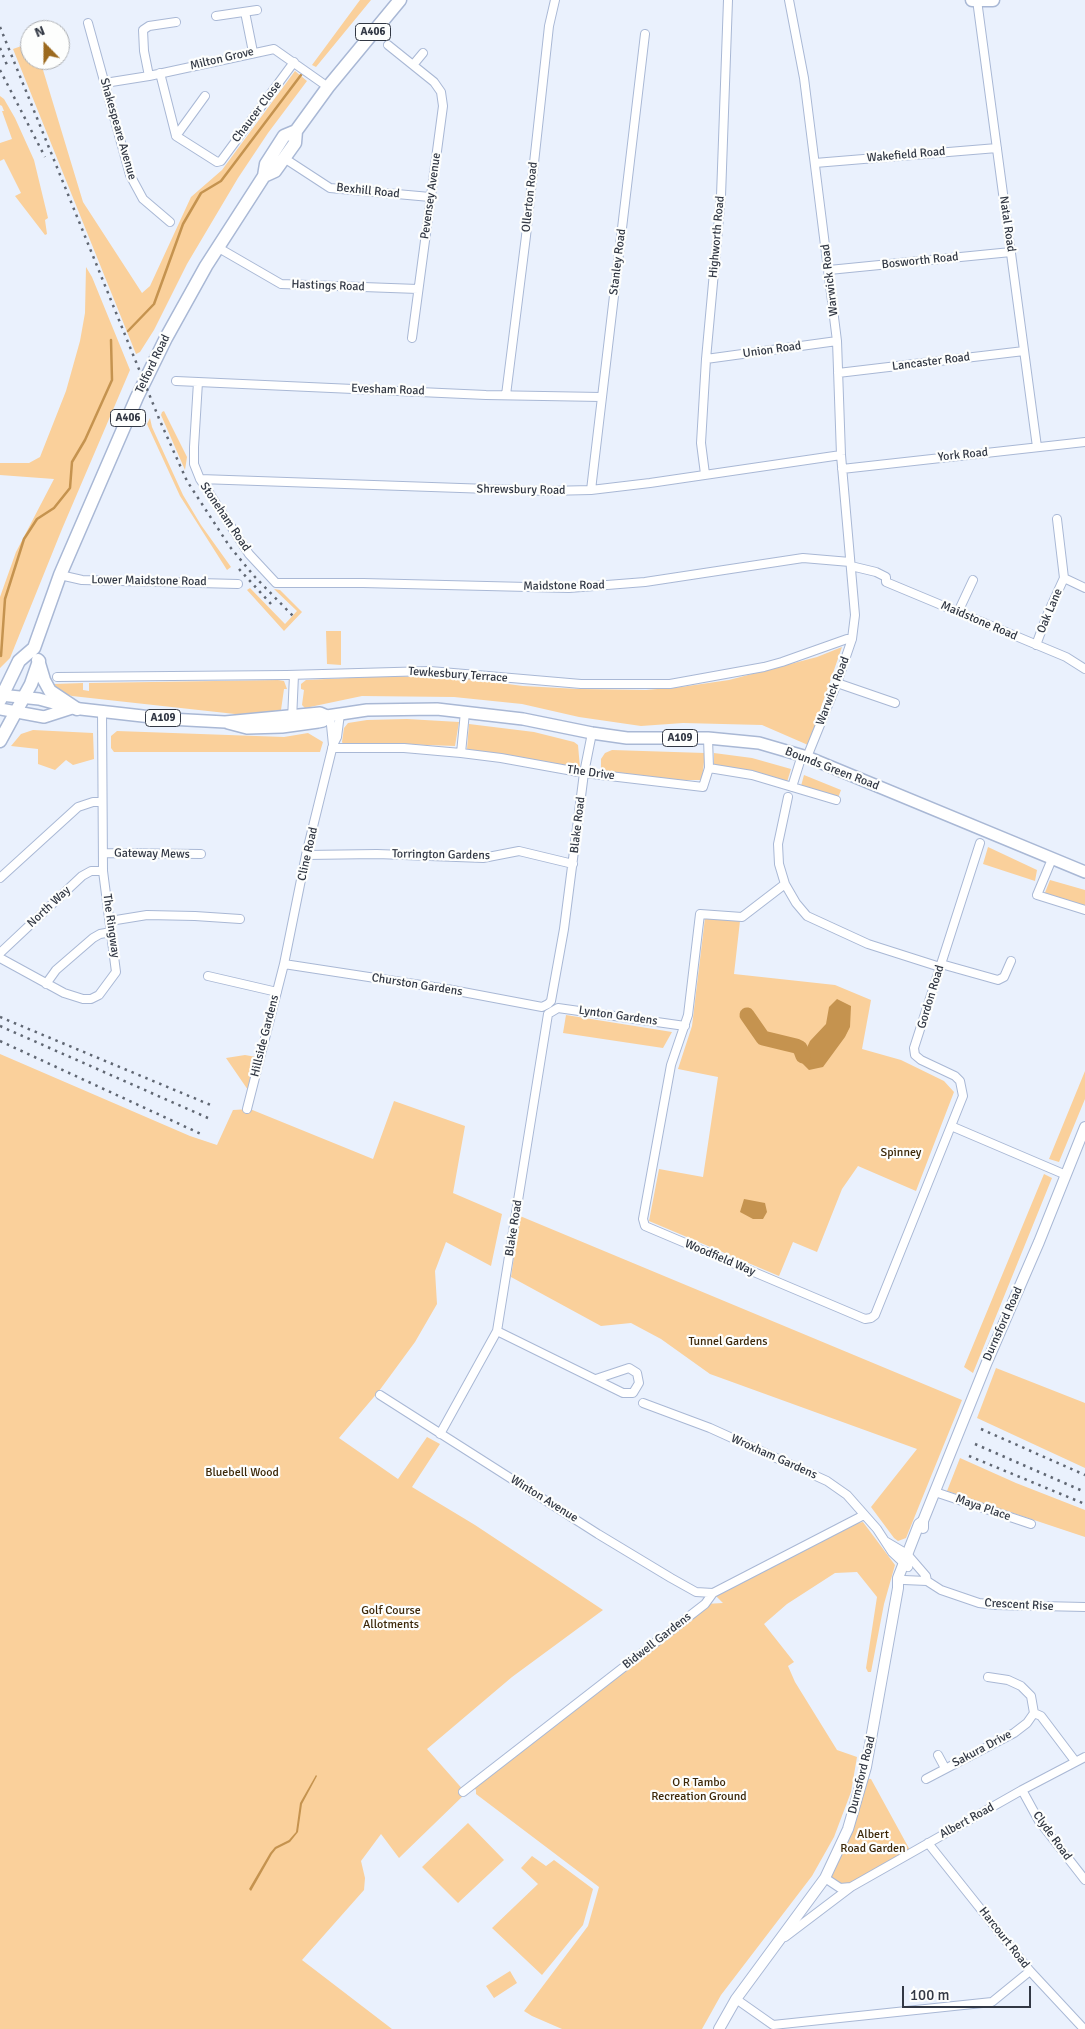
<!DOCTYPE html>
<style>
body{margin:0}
#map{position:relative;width:1085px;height:2029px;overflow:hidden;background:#eaf1fd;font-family:Signika,sans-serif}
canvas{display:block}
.north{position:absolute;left:20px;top:20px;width:50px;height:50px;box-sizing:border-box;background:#fdfefd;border:1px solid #acafb3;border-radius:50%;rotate:338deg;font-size:14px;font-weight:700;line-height:20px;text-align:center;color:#323844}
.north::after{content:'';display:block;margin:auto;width:18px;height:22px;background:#9c6a1f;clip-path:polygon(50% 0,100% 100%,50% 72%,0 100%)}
.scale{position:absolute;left:902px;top:1986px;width:129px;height:22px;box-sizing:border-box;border:2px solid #323844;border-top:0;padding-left:6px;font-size:15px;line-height:18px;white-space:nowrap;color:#323844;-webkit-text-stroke:4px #fdfefd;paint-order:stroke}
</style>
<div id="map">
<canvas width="1085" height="2029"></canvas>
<div class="north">N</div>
<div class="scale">100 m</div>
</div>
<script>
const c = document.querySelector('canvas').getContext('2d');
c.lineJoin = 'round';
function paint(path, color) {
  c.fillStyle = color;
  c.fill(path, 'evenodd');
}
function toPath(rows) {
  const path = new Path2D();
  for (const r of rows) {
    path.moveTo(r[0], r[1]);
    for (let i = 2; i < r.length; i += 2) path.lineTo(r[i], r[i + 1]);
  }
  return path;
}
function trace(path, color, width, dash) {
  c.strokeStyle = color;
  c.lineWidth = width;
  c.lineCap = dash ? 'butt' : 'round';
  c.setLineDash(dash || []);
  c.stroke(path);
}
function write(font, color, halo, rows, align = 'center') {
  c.font = font + ' Signika,sans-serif';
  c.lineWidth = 4.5;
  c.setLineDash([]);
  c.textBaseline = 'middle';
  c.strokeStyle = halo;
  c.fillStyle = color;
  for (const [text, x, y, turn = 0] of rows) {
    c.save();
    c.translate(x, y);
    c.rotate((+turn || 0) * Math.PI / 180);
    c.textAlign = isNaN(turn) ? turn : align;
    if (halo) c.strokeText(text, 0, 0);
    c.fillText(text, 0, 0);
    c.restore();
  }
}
const green = toPath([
 [360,0,371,0,316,67,312,65],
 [30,43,30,60,40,60,83,202,142,293,150,286,191,197,222,170,295,71,307,81,268,133,238,178,187,264,154,330,140,352,136,354,13,49],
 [0,96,4,99,15,118,34,160,48,218,45,220,47,234,45,235,15,196,21,193,4,159,0,161,0,143,12,139,2,111,4,111,2,106,0,105],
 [86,267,92,277,130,370,62,529,10,658,0,668,0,597,16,552,54,479,0,475,0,463,29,463,40,457,66,391,80,341,85,313],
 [164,411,187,457,185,470,161,415,162,412],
 [150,418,152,427,183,495,201,525,231,567,227,570,180,496,147,424],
 [250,588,285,624,297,611,274,589,280,590,302,612,284,631,247,590],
 [326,631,341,631,341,665,327,664],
 [842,647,808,745,762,725,683,723,641,726,579,717,522,704,454,697,362,696,305,708,302,705,304,690,301,689,301,684,306,680,392,676,470,679,523,686,579,689,646,690,681,687,729,680,817,657],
 [278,680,284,681,287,689,284,689,281,710,244,715,72,696,59,692,54,684,83,683,83,690,89,691,89,683],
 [407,719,459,722,455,746,399,744,343,744,342,742,344,728,348,723,367,720],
 [469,724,534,732,574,742,578,745,580,768,467,749],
 [33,730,93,733,94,759,73,765,66,760,55,770,38,764,38,749,11,746,21,734],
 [117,731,284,737,308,733,323,742,320,752,114,752,111,748,111,736],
 [612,750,705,753,702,780,675,780,601,772,601,759,605,753],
 [714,753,752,758,791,769,787,782,714,765],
 [804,775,841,790,838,798,801,786],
 [988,847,1037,870,1035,881,983,864],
 [1050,880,1085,890,1085,908,1044,895],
 [705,918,740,921,734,974,835,985,871,1000,862,1049,901,1060,944,1081,954,1092,916,1191,858,1166,842,1189,817,1252,793,1242,779,1276,649,1221,659,1169,703,1177,718,1077,678,1069,692,1026],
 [566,1015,672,1032,663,1048,563,1033],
 [0,1054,190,1136,217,1145,233,1110,250,1109,373,1159,394,1101,465,1126,453,1193,502,1214,491,1266,446,1242,435,1271,437,1304,415,1342,379,1391,339,1438,398,1479,427,1437,440,1444,412,1487,475,1525,603,1610,512,1677,427,1749,466,1793,399,1858,381,1834,361,1861,365,1878,364,1890,302,1960,392,2029,0,2029],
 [245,1055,256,1057,248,1090,226,1058],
 [1085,1071,1085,1099,1059,1162,1049,1159],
 [1044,1174,1052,1178,973,1373,964,1367],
 [520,1216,962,1400,906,1538,898,1541,894,1538,871,1507,917,1449,710,1374,661,1339,631,1323,601,1326,511,1277],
 [996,1368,1085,1403,1085,1468,977,1418],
 [960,1458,1016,1483,1085,1510,1085,1537,947,1491],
 [863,1522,895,1565,884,1604,871,1672,868,1672,866,1668,877,1597,857,1572,835,1573,787,1604,764,1624,794,1662,788,1666,795,1682,837,1750,857,1757,851,1792,834,1837,812,1876,721,1995,702,2029,562,2029,532,2016,524,2011,588,1926,599,1887,476,1794,476,1790,472,1785,705,1604,723,1603,713,1593,858,1523],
 [863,1778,871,1779,911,1852,851,1887,840,1888,825,1878],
 [468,1823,504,1860,458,1903,422,1867],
 [532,1856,546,1866,554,1860,593,1889,583,1925,542,1975,492,1928,538,1884,521,1868],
 [510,1971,517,1983,494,1998,486,1986]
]);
const water = toPath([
 [837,999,851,1006,850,1027,845,1037,823,1067,809,1070,802,1063,803,1056,810,1041,826,1024,829,1007],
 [744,1199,765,1203,767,1212,763,1219,753,1219,740,1212],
 [316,1775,317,1776,302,1804,298,1832,290,1842,276,1849,272,1854,251,1891,249,1889,270,1853,275,1847,289,1840,296,1832,300,1803]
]);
const stream = toPath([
 [128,331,154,304,183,224,201,193,221,181,301,75],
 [1,656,5,599,24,539,37,519,54,508,70,488,72,462,85,440,112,380,111,340]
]);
const river = toPath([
 [747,1015,763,1038,796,1046,800,1048,803,1056]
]);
const minor = toPath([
 [789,0,804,78,837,341,841,455,855,615,852,639,837,683,807,757],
 [977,0,1037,447],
 [245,12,253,52],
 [216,16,257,10],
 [88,23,130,175,143,199,170,222],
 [388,45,434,82,441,92,443,106,412,338],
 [413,65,423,53],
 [160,73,176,136,217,162,221,161,294,62],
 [149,76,144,51,143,30,149,26,176,22],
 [105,83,149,76,274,49,328,87],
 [176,136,205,96],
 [284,158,330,188,430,197],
 [815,163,997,148],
 [217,247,281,284,418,289],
 [829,270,1011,252],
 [706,359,837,341],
 [838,373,1024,351],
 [176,381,486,395,601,397],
 [198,382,194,447,194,464,200,479,249,554,276,583,363,583,569,588,645,582,803,558,850,562],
 [506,395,526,236,549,26,555,0],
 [842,469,1085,442],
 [705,474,701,443,706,359,721,196,728,0],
 [200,479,547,491,591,490,650,483,841,455],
 [591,490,645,34],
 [851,566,876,572,886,577,886,582,1066,657,1085,669],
 [60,575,82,580,238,584],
 [1064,578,1085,588],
 [958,612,973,580],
 [1036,645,1048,613,1064,578,1057,519],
 [57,677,287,675,430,671,581,684,670,684,764,667,782,662,847,639,852,639],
 [837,683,895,703],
 [330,715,333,745],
 [292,720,294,675],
 [332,748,404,748,461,753,501,758,584,773,703,787,709,768,708,738],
 [461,753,465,712],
 [709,768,752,775,836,800],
 [792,787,802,755],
 [788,797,778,844,779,864,785,884,796,903,807,916,868,944,940,967],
 [103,853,201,854],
 [306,855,377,854,483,858,519,851,573,864],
 [1052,859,1037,895,1085,910],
 [0,878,78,807,93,802,102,802],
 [785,884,742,917,700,914,688,1015,671,1065,643,1219,645,1226,865,1319,871,1318,875,1315,951,1126,1066,1175],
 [110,921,147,915,195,916,240,919],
 [0,953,82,876,91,871,103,871],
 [0,958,64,993,83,999,91,999,99,995,116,972,103,871,102,710],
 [284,964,447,989,542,1007,548,1004,551,1001,564,929,584,773,592,733],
 [941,964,998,980,1004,977,1011,961],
 [208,976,277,992],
 [46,984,56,970,93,938,100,934,111,932],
 [247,1109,284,964,306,855,333,745,337,737,340,714],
 [951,1126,963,1096,960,1081,955,1076,921,1060,915,1055,914,1048,980,843],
 [497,1331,623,1393,633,1393,639,1383,637,1373,629,1368,596,1379],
 [380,1395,598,1534,671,1578,696,1592,713,1593],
 [643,1403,710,1428,827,1481,847,1495,877,1529,892,1552,908,1567],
 [440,1434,497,1331,548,1014,558,1008,685,1026],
 [935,1492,1031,1524],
 [885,1541,907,1554,926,1576,927,1581],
 [904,1580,927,1581,941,1590,979,1603,996,1605,1085,1607],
 [988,1677,1008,1680,1021,1686,1031,1696,1034,1713],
 [1034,1713,1041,1716,1075,1761],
 [938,1755,945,1768],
 [926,1779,1014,1733,1027,1723,1034,1713],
 [1022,1790,1039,1821,1085,1880],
 [463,1792,705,1604,713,1593,864,1515],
 [928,1843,1030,1971,1084,2029],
 [825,1878,840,1888,851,1887,1022,1790,1085,1757],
 [785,1937,851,1887],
 [736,1999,773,2025,992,2002,1030,1971]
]);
const secondary = toPath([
 [923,1528,923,1521,987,1362,1039,1242,1085,1127],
 [719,2029,736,1999,825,1878,848,1829,866,1767,898,1588,898,1578,919,1524,923,1521]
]);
const primary = toPath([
 [0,695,39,699,72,708,169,719,225,722,320,713,327,716,367,710,437,709,523,719,592,733,627,738,708,738,759,743,807,757,1085,872],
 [0,709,44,717,72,708],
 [228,723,247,728,282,727,318,722,323,721,327,716]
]);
const trunk = toPath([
 [972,0,993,0],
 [264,176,275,171,295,143,296,131],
 [38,660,44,680,50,691,77,709],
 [0,700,19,661,34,648,60,575,137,397,166,338,206,266,264,176,266,164,284,136,296,131,328,87,400,0],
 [0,741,31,684,39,661]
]);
const rail = toPath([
 [0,27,160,421,187,481,230,547,255,577,293,616],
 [0,48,7,65],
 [0,70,45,157],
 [239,569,271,604],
 [0,1017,213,1106],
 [0,1026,208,1118],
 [0,1041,201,1134],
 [981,1429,1085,1475],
 [975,1444,1085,1492],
 [969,1456,1085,1504]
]);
const shields = [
 [373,32,35],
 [128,418,35],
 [163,718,35],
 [680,738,35]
];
const shieldNames = [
 ["A406",373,32],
 ["A406",128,418],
 ["A109",163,718],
 ["A109",680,738]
];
const streetNames = [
 ["Milton Grove",222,59,-13],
 ["Chaucer Close",257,112,-53],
 ["Shakespeare Avenue",118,129,74],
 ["Wakefield Road",906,155,-5],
 ["Bexhill Road",368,191,6],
 ["Pevensey Avenue",431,196,-82],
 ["Ollerton Road",530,197,-84],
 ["Natal Road",1007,224,82],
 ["Highworth Road",717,237,-85],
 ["Bosworth Road",920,261,-6],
 ["Stanley Road",618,262,-83],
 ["Warwick Road",830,280,-97],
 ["Hastings Road",328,286,2],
 ["Union Road",772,350,-8],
 ["Lancaster Road",931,362,-7],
 ["Telford Road",153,364,-64],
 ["Evesham Road",388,390,2],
 ["York Road",963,455,-6],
 ["Shrewsbury Road",521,490,1],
 ["Stoneham Road",225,517,56],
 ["Lower Maidstone Road",149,581,1],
 ["Maidstone Road",564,586,-1],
 ["Oak Lane",1050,611,-67],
 ["Maidstone Road",979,621,23],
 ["Tewkesbury Terrace",458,675,4],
 ["Warwick Road",833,691,-69],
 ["Bounds Green Road",832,769,21],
 ["The Drive",591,773,8],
 ["Blake Road",578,825,-83],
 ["Gateway Mews",152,854,1],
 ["Cline Road",308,854,-77],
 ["Torrington Gardens",441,855,1],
 ["North Way",49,907,-43],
 ["The Ringway",111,926,82],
 ["Churston Gardens",417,985,9],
 ["Gordon Road",931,997,-73],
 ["Lynton Gardens",618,1016,8],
 ["Hillside Gardens",265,1036,-76],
 ["Blake Road",514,1228,-81],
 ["Woodfield Way",720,1258,23],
 ["Durnsford Road",1003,1324,-66],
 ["Wroxham Gardens",774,1457,24],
 ["Winton Avenue",544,1499,32],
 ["Maya Place",983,1508,19],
 ["Crescent Rise",1019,1605,3],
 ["Bidwell Gardens",657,1641,-38],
 ["Sakura Drive",982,1749,-28],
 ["Durnsford Road",862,1775,-76],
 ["Albert Road",967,1821,-29],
 ["Clyde Road",1052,1836,54],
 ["Harcourt Road",1004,1938,52]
];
const parkNames = [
 ["Spinney",901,1153],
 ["Tunnel Gardens",728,1342],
 ["Bluebell Wood",242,1473],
 ["Golf Course",391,1611],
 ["Allotments",391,1625],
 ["O R Tambo",699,1783],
 ["Recreation Ground",699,1797],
 ["Albert",873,1835],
 ["Road Garden",873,1849]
];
paint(green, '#fad09b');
paint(water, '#c5934f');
trace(stream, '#c5934f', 2.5);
trace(river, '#c5934f', 15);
trace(minor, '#a9b8d5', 10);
trace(secondary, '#a9b8d5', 12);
trace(primary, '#a9b8d5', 14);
trace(trunk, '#a9b8d5', 15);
trace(minor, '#fff', 8);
trace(secondary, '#fff', 10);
trace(primary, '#fff', 11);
trace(trunk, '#fff', 12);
trace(rail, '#606773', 2.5, [2.5, 5]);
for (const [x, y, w] of shields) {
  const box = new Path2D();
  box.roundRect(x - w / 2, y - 8.5, w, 17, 4);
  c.fillStyle = '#fdfefd';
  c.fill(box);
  trace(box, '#323844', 1);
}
write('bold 11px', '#323844', null, shieldNames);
write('12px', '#323844', '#fdfefd', streetNames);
write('12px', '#3c2708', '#fdfefd', parkNames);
</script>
